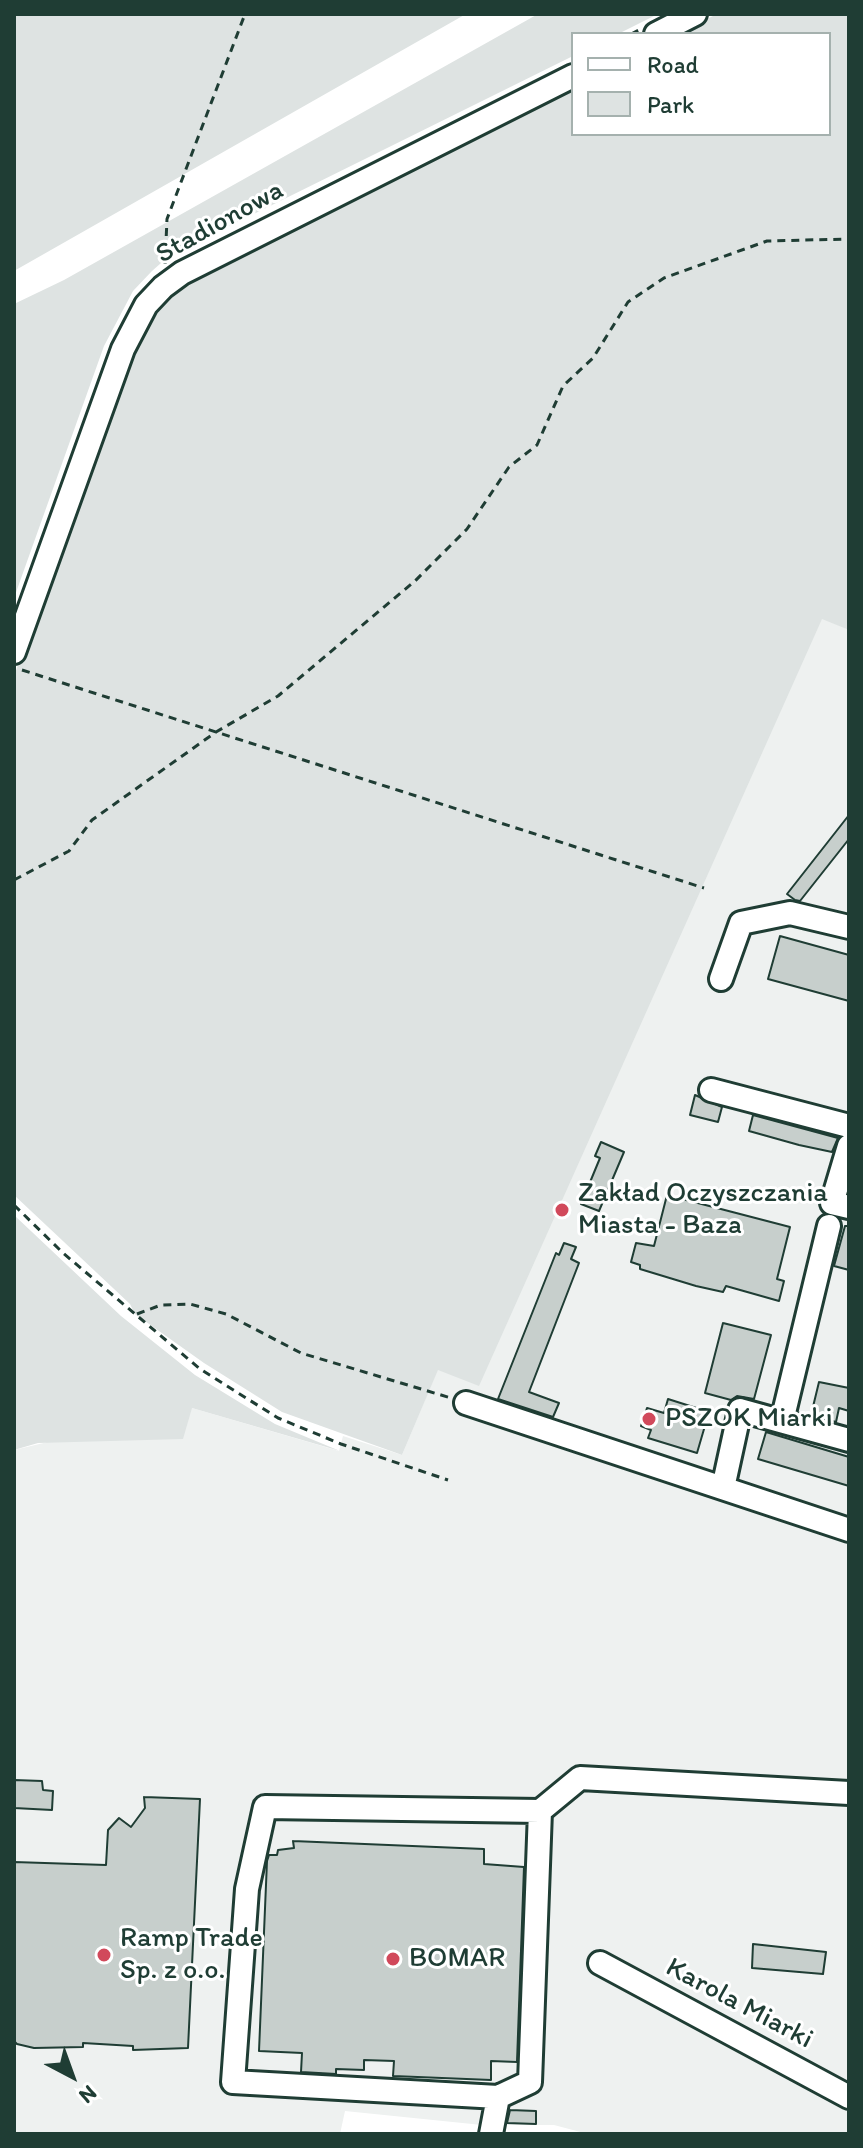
<!DOCTYPE html>
<meta charset="utf-8">
<style>
body{margin:0}
#map{position:relative;width:863px;height:2148px;overflow:hidden;background:#fff;font-family:Itim,sans-serif}
canvas{display:block}
.frame{position:absolute;inset:0;border:16px solid #1f3d34;pointer-events:none}
.legend{position:absolute;left:571px;top:32px;width:260px;height:104px;box-sizing:border-box;background:#fff;border:2px solid #a5b1ae;margin:0;padding:10px 14px;list-style:none;font-size:24px;color:#1f3d34}
.legend li{display:flex;align-items:center;gap:16px;height:40px}
.legend b{width:40px;border:2px solid #a5b1ae}
.north{position:absolute;left:32px;top:2036px;width:80px;height:80px;-webkit-text-stroke:6px #fff;paint-order:stroke;rotate:139deg;font-size:22px;font-weight:700;line-height:32px;text-align:center;color:#1f3d34}
.north::after{content:'';display:block;margin:auto;width:28px;height:36px;background:#1f3d34;clip-path:polygon(50% 0,100% 100%,50% 72%,0 100%)}
</style>
<div id="map">
<canvas width="863" height="2148"></canvas>
<div class="frame"></div>
<ul class="legend">
<li><b style="height:10px;background:#fff"></b>Road</li>
<li><b style="height:22px;background:#dee3e2"></b>Park</li>
</ul>
<div class="north">N</div>
</div>
<script>
const c = document.querySelector('canvas').getContext('2d');
c.lineJoin = 'round';
function paint(path, color) {
  c.fillStyle = color;
  c.fill(path, 'evenodd');
}
function toPath(rows) {
  const path = new Path2D();
  for (const r of rows) {
    path.moveTo(r[0], r[1]);
    for (let i = 2; i < r.length; i += 2) path.lineTo(r[i], r[i + 1]);
  }
  return path;
}
function trace(path, color, width, dash) {
  c.strokeStyle = color;
  c.lineWidth = width;
  c.lineCap = dash ? 'butt' : 'round';
  c.setLineDash(dash || []);
  c.stroke(path);
}
function write(font, color, halo, rows, align = 'center') {
  c.font = font + ' Itim,sans-serif';
  c.lineWidth = 6;
  c.setLineDash([]);
  c.textBaseline = 'middle';
  c.strokeStyle = halo;
  c.fillStyle = color;
  for (const [text, x, y, turn = 0] of rows) {
    c.save();
    c.translate(x, y);
    c.rotate((+turn || 0) * Math.PI / 180);
    c.textAlign = isNaN(turn) ? turn : align;
    if (halo) c.strokeText(text, 0, 0);
    c.fillText(text, 0, 0);
    c.restore();
  }
}
const built = toPath([
 [822,618,849,630,849,2134,588,2134,554,2125,482,2125,345,2111,340,2134,14,2134,14,1450,192,1408,339,1451,343,1436,402,1455,438,1369]
]);
const green = toPath([
 [14,14,466,14,14,271],
 [538,14,658,14,618,34,573,34,573,56,169,256,152,271,133,291,104,346,14,598,14,304,64,280],
 [717,14,849,14,849,630,822,619,479,1386,438,1370,402,1455,282,1412,204,1363,135,1314,130,1304,14,1195,14,676,134,344,168,293,573,86,573,134,829,134,829,34,677,34],
 [14,1215,121,1316,195,1375,275,1424,340,1451,192,1408,183,1439,38,1443,14,1450]
]);
const building = toPath([
 [849,815,849,839,800,901,795,900,787,894,849,815],
 [780,936,849,955,849,1001,768,979,780,936],
 [695,1095,722,1107,718,1122,690,1115,695,1095],
 [753,1115,838,1138,832,1152,799,1145,749,1131,753,1115],
 [601,1142,624,1152,599,1211,581,1204,600,1158,595,1156,601,1142],
 [667,1195,790,1227,777,1279,784,1281,779,1301,726,1286,723,1292,696,1286,640,1269,640,1265,631,1262,636,1243,654,1246,667,1195],
 [845,1226,849,1226,849,1270,834,1266,845,1226],
 [564,1243,576,1247,571,1259,579,1263,529,1392,559,1403,553,1417,498,1399,556,1253,559,1255,564,1243],
 [723,1323,771,1335,754,1399,737,1396,731,1400,705,1393,723,1323],
 [819,1382,849,1388,849,1411,839,1408,836,1422,811,1415,819,1382],
 [668,1399,709,1412,697,1453,648,1438,651,1430,641,1426,647,1408,664,1413,668,1399],
 [766,1432,849,1457,849,1486,758,1459,766,1432],
 [14,1780,42,1781,43,1790,53,1791,52,1810,14,1808,14,1780],
 [144,1797,200,1799,188,2048,133,2050,133,2046,83,2043,83,2047,34,2048,17,2044,14,2041,14,1862,106,1865,108,1830,119,1818,131,1827,145,1808,144,1797],
 [293,1841,484,1849,484,1864,524,1867,517,2062,491,2061,491,2080,393,2076,394,2061,364,2060,364,2070,336,2069,336,2074,301,2072,302,2053,259,2051,267,1861,269,1855,277,1855,278,1850,294,1848,293,1841],
 [753,1944,826,1952,823,1974,752,1968,753,1944],
 [510,2110,536,2111,536,2124,507,2123,510,2110]
]);
const path = toPath([
 [631,34,639,30],
 [165,264,167,219,245,14],
 [22,670,704,888],
 [14,880,69,851,92,820,216,732,278,696,415,581,467,529,509,467,537,445,563,386,593,358,628,302,664,278,767,241,849,239],
 [14,1205,63,1253,200,1369,278,1418,341,1444,448,1480],
 [137,1314,161,1305,190,1304,226,1314,301,1353,451,1398]
]);
const minor = toPath([
 [656,34,695,14],
 [14,652,123,349,146,305,163,287,182,273,573,76],
 [721,979,741,923,790,913,849,927],
 [711,1090,849,1126],
 [849,1146,832,1203,849,1207],
 [466,1403,849,1530],
 [782,1421,829,1226],
 [723,1488,740,1410,849,1440],
 [540,1811,265,1807,247,1889,233,2082,498,2097,530,2082,540,1811,580,1778,849,1793],
 [600,1963,849,2097],
 [491,2134,498,2097]
]);
const markers = [
 [562,1210,8,"#d1495b"],
 [649,1419,8,"#d1495b"],
 [104,1955,8,"#d1495b"],
 [393,1959,8,"#d1495b"]
];
const streetNames = [
 ["Stadionowa",220,223,-29],
 ["Karola Miarki",739,2004,28]
];
const poiNames = [
 ["Zakład Oczyszczania",578,1194],
 ["Miasta - Baza",578,1226],
 ["PSZOK Miarki",665,1419],
 ["Ramp Trade",120,1939],
 ["Sp. z o.o.",120,1971],
 ["BOMAR",409,1959]
];
paint(built, '#eef1f0');
paint(green, '#dee3e2');
paint(building, '#c7cfcc');
trace(building, '#1f3d34', 2);
trace(minor, '#1f3d34', 28);
trace(path, '#1f3d34', 3, [8, 6]);
trace(minor, '#fff', 22);
for (const [x, y, r, color] of markers) {
  const dot = new Path2D();
  dot.arc(x, y, r, 0, 2 * Math.PI);
  c.fillStyle = color;
  c.fill(dot);
  trace(dot, '#fff', 3);
}
write('28px', '#1f3d34', '#fff', streetNames);
write('28px', '#1f3d34', '#fff', poiNames, 'left');
</script>
